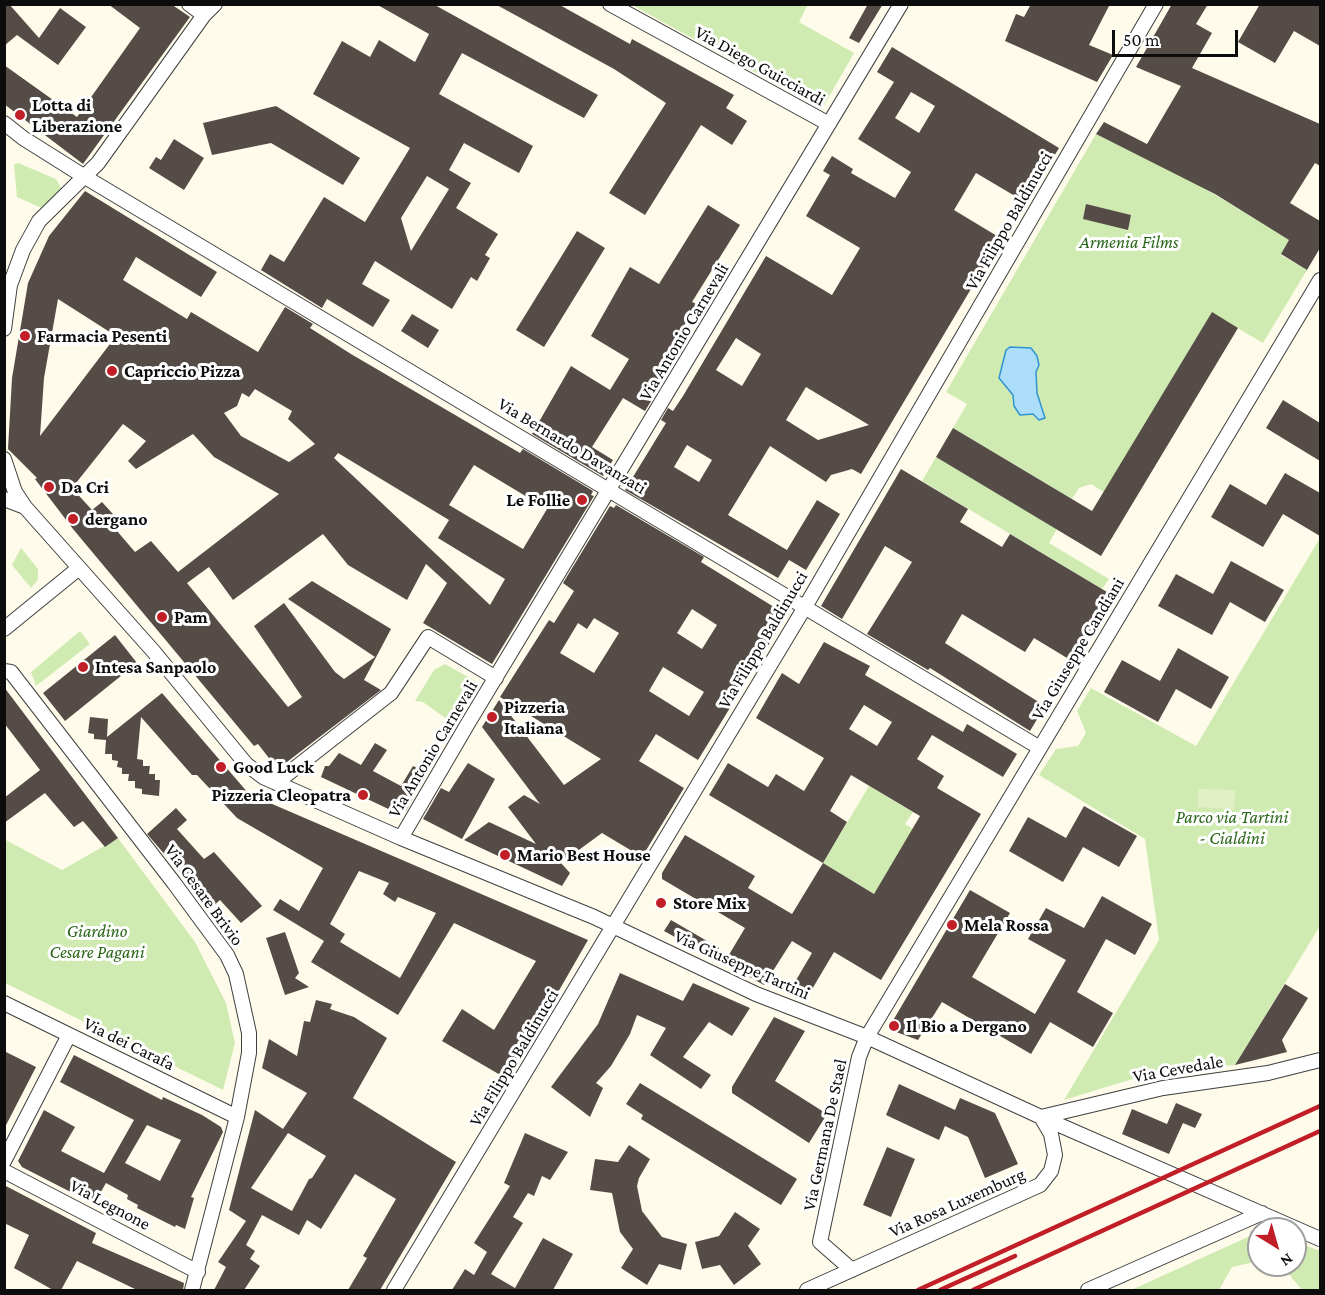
<!DOCTYPE html>
<style>
body{margin:0}
#map{position:relative;width:1325px;height:1295px;overflow:hidden;background:#fffbea;font-family:"Crimson Pro",serif}
canvas{display:block}
.frame{position:absolute;inset:0;border:6px solid #0c0c0c;pointer-events:none}
.north{position:absolute;left:1247px;top:1217px;width:60px;height:60px;box-sizing:border-box;background:#fff;border:2px solid #9e9e9e;border-radius:50%;rotate:143deg;font-size:16px;font-weight:700;line-height:24px;text-align:center;color:#0c0c0c}
.north::after{content:'';display:block;margin:auto;width:21px;height:27px;background:#c11e27;clip-path:polygon(50% 0,100% 100%,50% 72%,0 100%)}
.scale{position:absolute;left:1112px;top:30px;width:126px;height:27px;box-sizing:border-box;border:3px solid #0c0c0c;border-top:0;padding-left:8px;font-size:18px;line-height:21px;white-space:nowrap;color:#0c0c0c;-webkit-text-stroke:4px #fff;paint-order:stroke}
</style>
<div id="map">
<canvas width="1325" height="1295"></canvas>
<div class="frame"></div>
<div class="north">N</div>
<div class="scale">50 m</div>
</div>
<script>
const c = document.querySelector('canvas').getContext('2d');
c.lineJoin = 'round';
function paint(path, color) {
  c.fillStyle = color;
  c.fill(path, 'evenodd');
}
function toPath(rows) {
  const path = new Path2D();
  for (const r of rows) {
    path.moveTo(r[0], r[1]);
    for (let i = 2; i < r.length; i += 2) path.lineTo(r[i], r[i + 1]);
  }
  return path;
}
function trace(path, color, width, dash) {
  c.strokeStyle = color;
  c.lineWidth = width;
  c.lineCap = dash ? 'butt' : 'round';
  c.setLineDash(dash || []);
  c.stroke(path);
}
function write(font, color, halo, rows, align = 'center') {
  c.font = font + ' "Crimson Pro",serif';
  c.lineWidth = 6;
  c.setLineDash([]);
  c.textBaseline = 'middle';
  c.strokeStyle = halo;
  c.fillStyle = color;
  for (const [text, x, y, turn = 0] of rows) {
    c.save();
    c.translate(x, y);
    c.rotate((+turn || 0) * Math.PI / 180);
    c.textAlign = isNaN(turn) ? turn : align;
    if (halo) c.strokeText(text, 0, 0);
    c.fillText(text, 0, 0);
    c.restore();
  }
}
const green = toPath([
 [632,5,804,5,807,6,799,22,854,53,822,109],
 [1096,134,1199,185,1290,240,1281,255,1307,270,1263,343,1212,313,1104,492,1091,484,1079,488,1072,499,953,428,967,404,946,392],
 [18,163,56,179,62,190,44,209,17,197,14,165],
 [936,457,1057,529,1049,543,1109,579,1102,589,922,481],
 [1320,538,1320,926,1235,1065,1162,1070,1064,1100,1159,940,1145,839,1039,775,1056,749,1078,746,1086,733,1077,711,1091,688,1196,746],
 [21,548,38,569,38,580,31,588,12,565],
 [80,631,90,644,36,686,31,672],
 [445,664,479,683,455,725,423,702,415,701,434,670],
 [869,786,913,812,905,824,913,829,874,894,823,863],
 [118,838,195,942,226,1003,235,1043,223,1090,5,983,4,839,62,870],
 [1259,1232,1259,1261,1232,1267,1219,1290,1131,1290],
 [1295,1241,1320,1251,1320,1290,1302,1290,1287,1272,1275,1265,1295,1265]
]);
const pitch = toPath([
 [1198,789,1235,790,1234,809,1198,807]
]);
const water = toPath([
 [1010,347,1031,348,1037,356,1039,365,1036,372,1037,393,1045,418,1039,420,1033,414,1020,415,1014,406,1013,395,999,378,1006,350,1010,347]
]);
const building = toPath([
 [4,4,9,4,39,38,60,8,86,27,58,65,17,35,4,46],
 [108,4,171,4,190,17,83,164,4,104,4,65,77,117,140,28],
 [376,4,433,4,598,95,584,118,462,53,439,94,533,146,519,173,464,143,449,170,471,183,456,208,498,234,485,255,490,258,477,281,471,277,452,309,375,261,362,284,390,300,373,327,327,299,322,308,261,270,270,254,284,262,324,197,365,222,410,148,313,94,342,41,370,57,379,40,415,62,429,34],
 [427,176,449,189,411,251,401,218],
 [495,4,558,4,630,44,632,39,734,95,726,108,747,121,732,145,701,125,645,215,609,193,666,103,614,69],
 [868,4,883,4,859,43,849,38],
 [1031,4,1110,4,1089,45,1113,55,1097,82,1005,41,1016,14,1024,17],
 [1172,4,1208,4,1196,24,1212,33,1192,68,1320,124,1320,166,1315,163,1290,203,1320,221,1320,248,1307,270,1281,254,1289,240,1215,194,1096,134,1104,122,1147,144,1181,86,1136,67],
 [1260,4,1320,4,1320,46,1294,31,1275,63,1238,42],
 [892,47,1059,148,1030,196,1024,192,1020,199,976,173,954,210,997,236,993,244,999,248,987,269,984,267,861,474,852,469,831,475,826,482,770,446,728,515,787,550,817,500,840,514,806,570,789,560,778,578,625,490,666,423,661,420,668,408,673,411,683,396,766,256,832,295,860,248,806,216,830,175,823,171,832,156,853,169,851,173,895,198,911,172,858,139,894,82,877,72],
 [911,92,935,106,919,133,895,118],
 [736,338,761,354,742,386,716,370],
 [806,387,869,425,818,440,786,420],
 [687,445,712,460,699,482,674,467],
 [276,106,360,158,343,185,271,143,212,155,203,123],
 [174,139,204,158,184,190,149,168,156,157,161,160],
 [85,191,217,272,201,297,136,257,123,280,187,319,191,312,258,352,285,307,313,324,310,328,351,354,520,453,523,449,593,491,591,495,594,496,492,664,423,623,447,583,426,564,407,600,348,565,323,534,233,600,209,567,187,583,288,707,302,697,254,626,284,603,335,672,344,679,375,657,288,599,312,581,391,629,364,680,381,690,283,765,272,762,258,744,254,746,73,529,35,479,37,478,8,449,12,378,28,283,49,236],
 [58,299,116,336,40,436,44,378],
 [255,389,292,411,288,419,315,444,289,462,241,436,224,413,237,406,242,393,249,397],
 [123,424,146,441,128,461,136,469,193,434,214,457,279,494,178,572,151,541,135,552,117,531,122,524,102,502,92,510,72,488],
 [338,453,449,520,438,538,505,579,490,605,334,458],
 [474,465,547,509,523,549,449,505],
 [1086,204,1131,215,1128,230,1083,219],
 [708,205,740,225,692,302,697,304,677,338,685,343,649,396,653,398,645,411,623,398,592,447,613,460,603,476,532,434,571,366,610,390,629,359,591,336,630,267,659,284],
 [577,231,605,248,544,347,516,330],
 [1212,312,1238,328,1101,556,936,457,953,428,1092,511],
 [412,314,439,330,428,348,401,331],
 [1283,400,1320,423,1320,461,1266,428],
 [901,469,968,509,960,522,1002,547,1010,534,1112,595,1072,661,1034,638,1025,652,962,614,945,643,1045,706,1030,731,930,668,928,670,867,634,912,562,885,546,842,619,821,606],
 [1285,473,1320,493,1320,536,1283,514,1263,547,1211,517,1230,484,1266,505],
 [616,505,704,557,701,562,787,615,698,760,656,734,639,761,684,788,642,857,602,833,561,863,570,873,562,886,464,840,489,822,536,844,508,807,524,795,540,804,482,727,499,700,564,785,601,759,500,697,549,620,554,623,574,591,563,583,610,506,614,508],
 [692,609,717,625,702,649,677,633],
 [594,618,619,633,594,673,560,653,578,623,587,629],
 [663,667,704,692,689,716,649,691],
 [1231,561,1284,590,1265,622,1230,602,1212,635,1158,606,1176,574,1213,594],
 [115,635,137,663,65,721,43,693],
 [824,642,870,666,865,675,963,732,967,724,1017,754,1003,777,932,735,917,759,944,776,937,788,981,814,881,980,834,952,808,996,792,987,812,953,792,941,764,985,724,963,745,928,662,879,662,873,685,835,755,876,748,888,792,914,823,863,709,795,728,763,768,787,776,774,804,791,824,758,756,718,782,673,799,684],
 [864,705,892,722,877,746,849,729],
 [851,775,920,816,874,894,823,863,847,822,830,811],
 [1178,648,1229,677,1211,709,1176,689,1158,722,1104,692,1122,660,1160,681],
 [4,687,118,838,105,847,83,821,74,827,45,793,4,823,4,798,40,770,4,723],
 [162,693,249,794,588,940,519,1060,513,1057,502,1076,442,1041,462,1009,494,1030,536,961,454,923,398,1015,311,962,324,941,273,910,280,899,299,911,323,868,237,818,197,775,192,775,141,717,137,759,143,760,143,766,150,766,149,774,155,774,155,780,160,780,159,796,142,794,142,789,135,788,135,781,128,781,129,774,122,774,122,768,117,767,118,761,112,760,112,754,105,754,106,740,94,739,94,734,88,733,90,717,108,719,107,737],
 [359,871,389,883,383,894,395,902,398,897,436,913,400,978,340,942,345,934,330,924],
 [375,743,387,750,373,771,401,786,413,766,426,773,406,811,404,810,401,815,321,777,325,766,329,766,339,753,361,765],
 [468,763,495,779,462,839,423,819,441,788,449,792],
 [1084,806,1137,836,1119,867,1083,847,1063,882,1009,851,1028,817,1066,838],
 [176,808,187,820,177,829,204,859,214,852,262,906,241,923,220,900,211,908,147,834],
 [970,890,1010,913,972,977,1035,1014,1066,960,1028,939,1046,908,1084,928,1102,896,1152,924,1135,955,1106,939,1077,992,1113,1013,1093,1047,1050,1022,1031,1054,942,1002,918,1040,888,1029],
 [671,920,719,948,713,958,664,931],
 [285,932,299,973,295,978,309,987,285,995,266,938],
 [620,973,683,1001,693,983,750,1008,732,1036,709,1022,683,1057,711,1075,701,1089,650,1055,666,1028,637,1015,630,1034,611,1066,596,1083,603,1088,590,1117,551,1087,598,1024],
 [1285,984,1308,998,1282,1040,1287,1052,1235,1065],
 [316,1000,332,1004,330,1009,354,1017,387,1038,353,1098,456,1162,380,1290,348,1290,367,1258,363,1256,396,1199,355,1174,321,1229,307,1220,299,1235,262,1215,246,1245,255,1251,250,1259,260,1266,244,1290,214,1290,226,1267,218,1262,246,1221,229,1210,255,1110,283,1129,307,1093,262,1068,269,1039,297,1056,304,1021,310,1022],
 [288,1133,326,1156,312,1178,309,1179,292,1211,251,1188],
 [774,1017,805,1031,775,1081,827,1114,809,1143,732,1093,732,1087],
 [4,1051,36,1067,4,1129],
 [74,1055,162,1100,163,1097,202,1115,221,1127,223,1132,191,1197,194,1198,185,1229,176,1225,175,1227,137,1208,138,1205,127,1199,128,1195,106,1183,94,1204,22,1167,18,1161,44,1110,75,1127,61,1151,104,1173,134,1120,60,1082],
 [147,1125,181,1140,160,1181,125,1163],
 [640,1083,797,1179,781,1205,641,1119,643,1115,626,1104],
 [899,1084,955,1110,960,1098,995,1113,1018,1164,985,1178,968,1137,945,1126,939,1140,886,1115],
 [1176,1103,1202,1114,1195,1128,1183,1123,1169,1154,1122,1134,1132,1109,1167,1124],
 [525,1133,568,1152,550,1180,542,1176,534,1196,528,1193,513,1217,523,1223,491,1274,515,1288,543,1238,573,1254,553,1290,452,1290,465,1269,474,1275,487,1252,474,1243,510,1186,504,1183],
 [629,1145,650,1159,639,1178,637,1186,642,1211,662,1237,687,1244,681,1270,659,1264,647,1285,621,1268,633,1249,620,1232,612,1193,590,1190,595,1159,618,1162],
 [887,1147,915,1159,891,1217,863,1205],
 [4,1185,96,1233,92,1243,184,1283,183,1290,137,1290,77,1261,61,1290,53,1290,14,1268,29,1235,4,1223],
 [735,1212,760,1229,748,1246,761,1264,734,1285,720,1265,702,1269,695,1242,719,1236]
]);
const minor = toPath([
 [189,4,204,15],
 [610,4,829,124],
 [4,123,23,138,85,177,1040,748],
 [4,329,10,285,23,250,39,221,98,163,204,15,215,4],
 [4,459,15,492,25,507,154,652,246,764,263,777,401,838,594,917,756,994,867,1037,1041,1117,1320,1239],
 [4,499,25,507],
 [4,629,79,568],
 [4,671,11,672,174,883,227,955,236,974,249,1033,249,1053,237,1117,192,1290],
 [276,783,391,693,428,637,496,678],
 [401,838,467,725,901,4],
 [4,1003,237,1117],
 [1041,1117,1163,1088,1268,1073,1320,1060],
 [4,1161,69,1035],
 [4,1171,198,1272],
 [852,1270,820,1242,859,1057,867,1037,1320,280],
 [394,1290,805,607,1156,4],
 [807,1290,1040,1185,1051,1171,1055,1155,1051,1134,1041,1117],
 [1088,1290,1262,1213]
]);
const rail = toPath([
 [918,1290,1320,1106],
 [940,1290,1015,1256],
 [973,1290,1320,1131]
]);
const markers = [
 [20,115,6,"#c11e27"],
 [25,336,6,"#c11e27"],
 [112,371,6,"#c11e27"],
 [49,487,6,"#c11e27"],
 [582,500,6,"#c11e27"],
 [73,519,6,"#c11e27"],
 [162,617,6,"#c11e27"],
 [83,667,6,"#c11e27"],
 [492,717,6,"#c11e27"],
 [221,767,6,"#c11e27"],
 [363,795,6,"#c11e27"],
 [505,855,6,"#c11e27"],
 [661,903,6,"#c11e27"],
 [952,925,6,"#c11e27"],
 [894,1026,6,"#c11e27"]
];
const streetNames = [
 ["Via Diego Guicciardi",760,66,29],
 ["Via Filippo Baldinucci",1009,221,-60],
 ["Via Antonio Carnevali",684,332,-59],
 ["Via Bernardo Davanzati",572,446,31],
 ["Via Filippo Baldinucci",763,640,-59],
 ["Via Giuseppe Candiani",1078,649,-59],
 ["Via Antonio Carnevali",433,749,-59],
 ["Via Cesare Brivio",204,895,54],
 ["Via Giuseppe Tartini",742,965,24],
 ["Via dei Carafa",129,1044,26],
 ["Via Filippo Baldinucci",514,1058,-59],
 ["Via Cevedale",1178,1069,-10],
 ["Via Germana De Stael",825,1135,-78],
 ["Via Rosa Luxemburg",957,1203,-24],
 ["Via Legnone",110,1205,28]
];
const poiNames = [
 ["Lotta di",32,105],
 ["Liberazione",32,126],
 ["Farmacia Pesenti",37,336],
 ["Capriccio Pizza",124,371],
 ["Da Cri",61,487],
 ["Le Follie",570,500,"right"],
 ["dergano",85,519],
 ["Pam",174,617],
 ["Intesa Sanpaolo",95,667],
 ["Pizzeria",504,707],
 ["Italiana",504,728],
 ["Good Luck",233,767],
 ["Pizzeria Cleopatra",351,795,"right"],
 ["Mario Best House",517,855],
 ["Store Mix",673,903],
 ["Mela Rossa",964,925],
 ["Il Bio a Dergano",906,1026]
];
const parkNames = [
 ["Armenia Films",1129,242],
 ["Parco via Tartini",1232,817],
 ["- Cialdini",1232,838],
 ["Giardino",97,931],
 ["Cesare Pagani",97,952]
];
paint(green, '#d0ebb2');
paint(pitch, '#e2f1c5');
paint(water, '#acddf9');
trace(water, '#3094d3', 1.5);
paint(building, '#554c47');
trace(minor, '#3f3f3f', 16);
trace(minor, '#fff', 14);
trace(rail, '#c11e27', 4.5);
for (const [x, y, r, color] of markers) {
  const dot = new Path2D();
  dot.arc(x, y, r, 0, 2 * Math.PI);
  c.fillStyle = color;
  c.fill(dot);
  trace(dot, '#fff', 2);
}
write('18px', '#0c0c0c', '#fff', streetNames);
write('bold 18px', '#0c0c0c', '#fff', poiNames, 'left');
write('italic 18px', '#2a661a', '#fff', parkNames);
</script>
